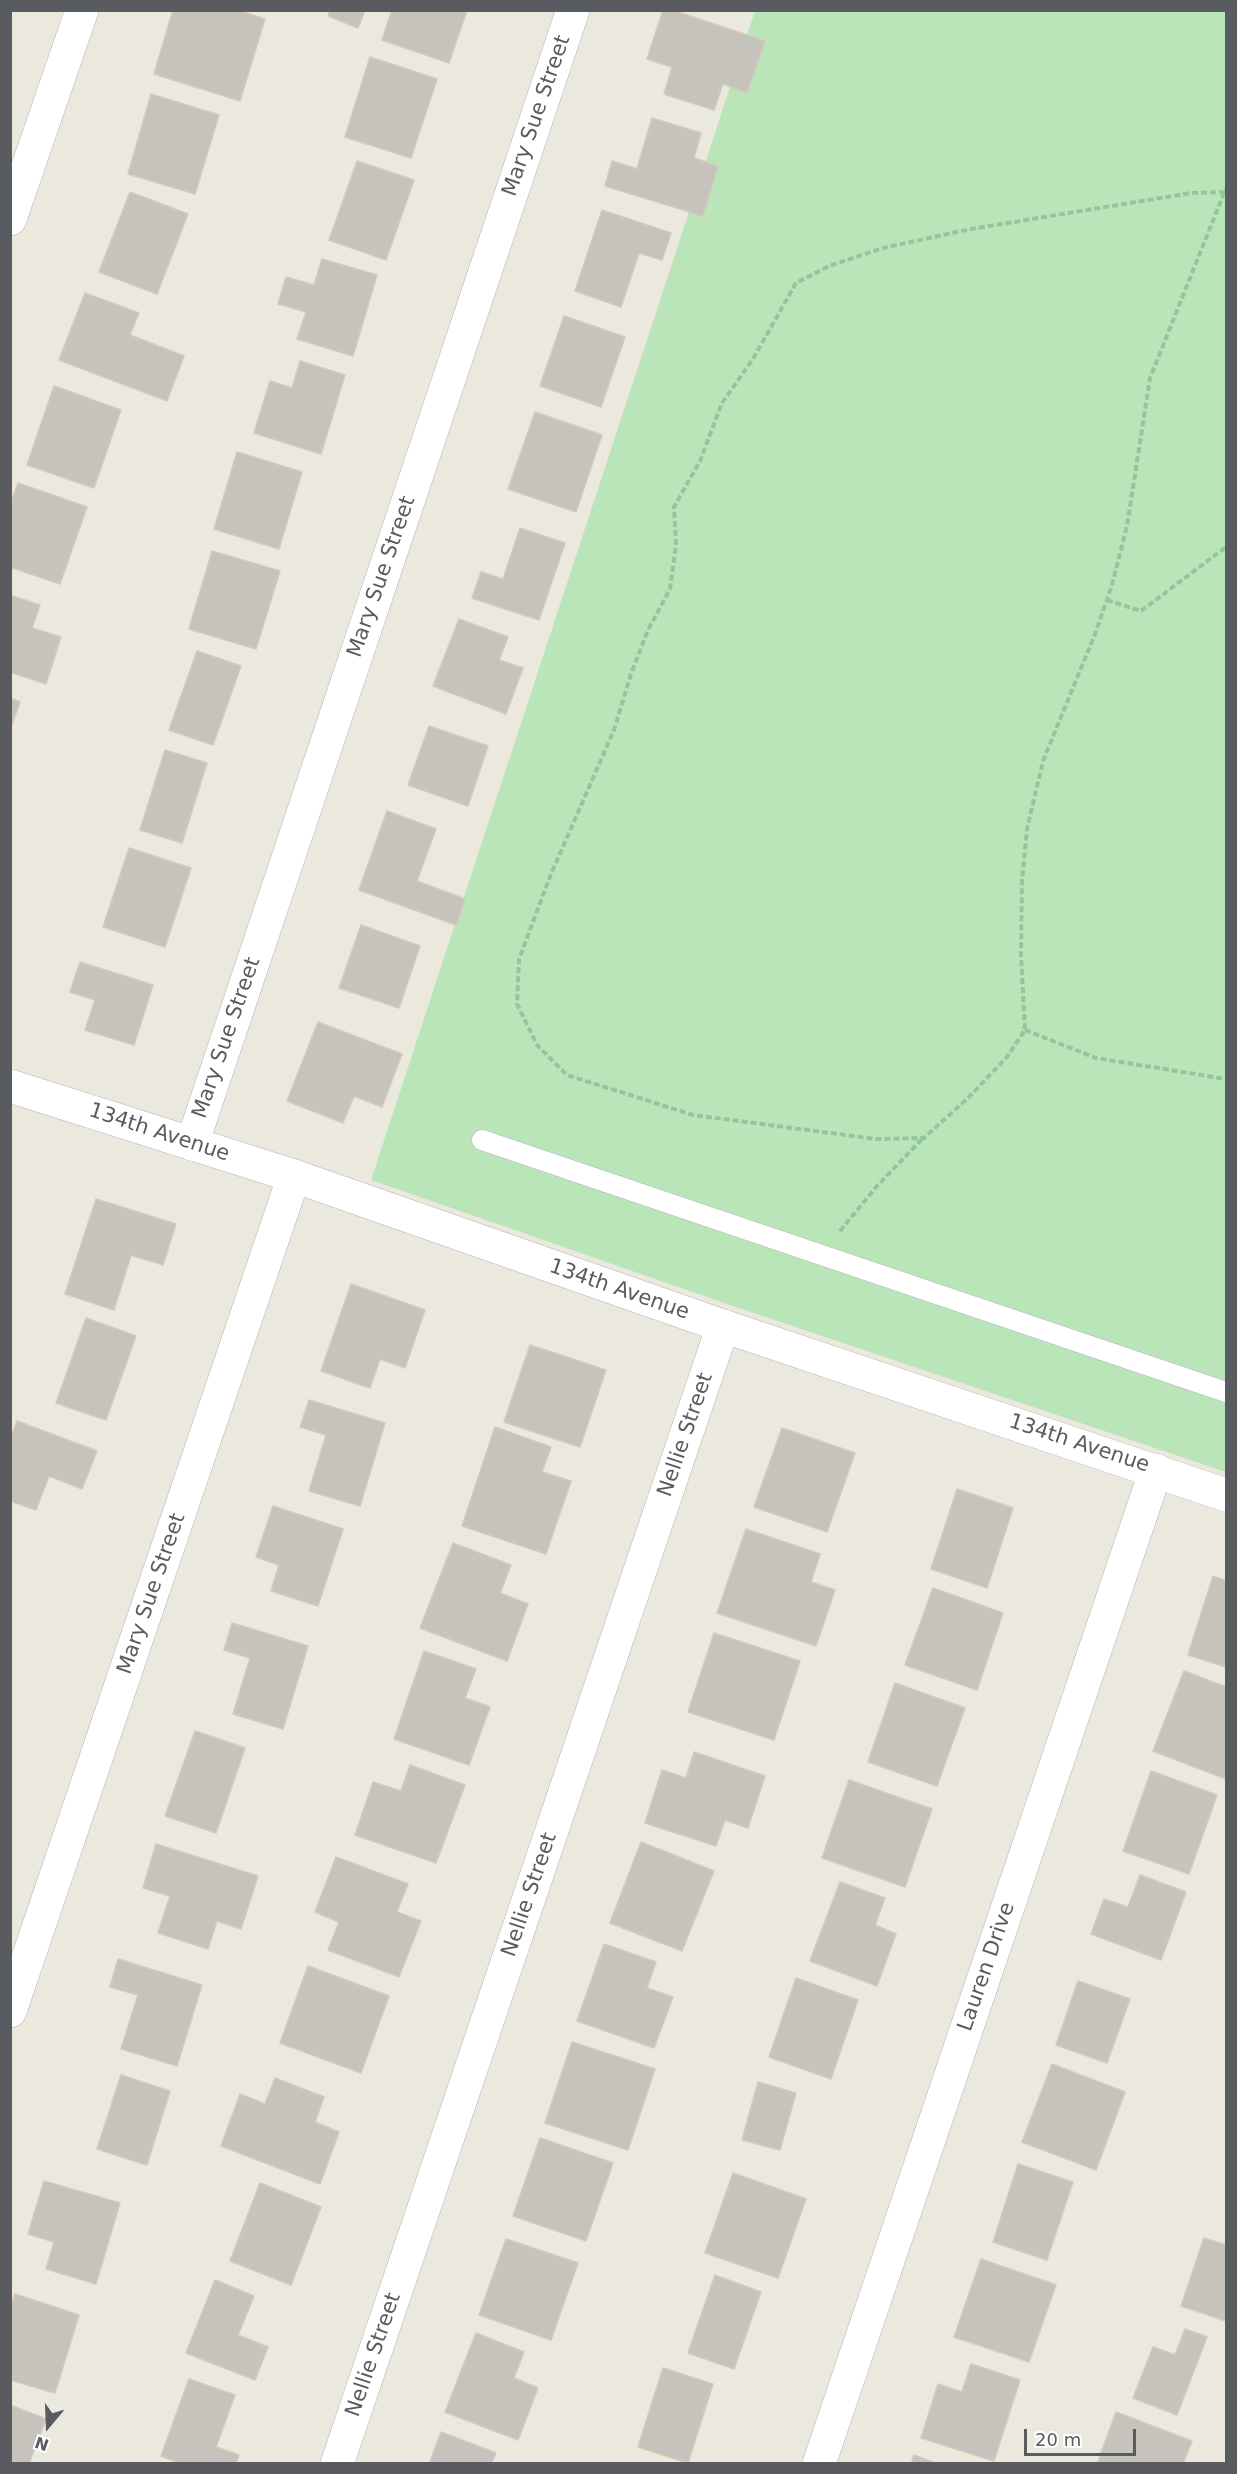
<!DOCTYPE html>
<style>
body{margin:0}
#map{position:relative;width:1237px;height:2474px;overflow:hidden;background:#ebe8de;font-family:"DejaVu Sans",sans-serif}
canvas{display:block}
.frame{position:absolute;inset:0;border:12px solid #585c60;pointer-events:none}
.north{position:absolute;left:18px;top:2396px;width:60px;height:60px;-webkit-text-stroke:4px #fff;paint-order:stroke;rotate:199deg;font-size:16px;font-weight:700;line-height:24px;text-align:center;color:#585c60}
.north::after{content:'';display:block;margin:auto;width:21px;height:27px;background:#585c60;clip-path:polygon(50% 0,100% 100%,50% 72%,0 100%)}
.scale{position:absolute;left:1024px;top:2429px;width:112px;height:27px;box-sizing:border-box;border:3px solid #585c60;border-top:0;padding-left:8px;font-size:18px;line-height:21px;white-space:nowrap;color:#585c60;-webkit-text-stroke:4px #fff;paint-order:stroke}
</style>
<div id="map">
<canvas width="1237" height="2474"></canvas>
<div class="frame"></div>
<div class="north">N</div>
<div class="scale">20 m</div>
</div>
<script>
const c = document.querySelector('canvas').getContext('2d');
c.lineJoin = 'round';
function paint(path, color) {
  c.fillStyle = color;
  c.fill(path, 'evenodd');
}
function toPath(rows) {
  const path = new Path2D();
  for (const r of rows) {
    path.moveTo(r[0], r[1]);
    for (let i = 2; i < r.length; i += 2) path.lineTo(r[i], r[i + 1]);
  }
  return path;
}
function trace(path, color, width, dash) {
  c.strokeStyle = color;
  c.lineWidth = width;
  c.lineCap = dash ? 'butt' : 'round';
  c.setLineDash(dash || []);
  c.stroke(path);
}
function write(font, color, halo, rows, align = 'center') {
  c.font = font + ' "DejaVu Sans",sans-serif';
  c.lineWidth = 5;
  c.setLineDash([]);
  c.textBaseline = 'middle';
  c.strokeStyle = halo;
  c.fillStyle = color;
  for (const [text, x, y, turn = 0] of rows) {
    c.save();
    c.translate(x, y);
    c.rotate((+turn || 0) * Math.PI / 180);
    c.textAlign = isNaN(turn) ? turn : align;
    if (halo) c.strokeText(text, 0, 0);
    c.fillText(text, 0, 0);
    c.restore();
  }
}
const green = toPath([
 [755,11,1226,11,1226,1472,730,1305,371,1180]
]);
const building = toPath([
 [173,10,237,10,265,19,240,101,154,74,173,10],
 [330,10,365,10,358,28,328,16,330,10],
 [392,10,467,10,449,63,382,40,392,10],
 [663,10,672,10,765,41,747,93,723,84,714,110,664,94,672,67,647,59,663,10],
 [370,57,437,79,411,158,345,137,370,57],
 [151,94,219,115,195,194,128,174,151,94],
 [652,118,701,133,694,158,718,166,703,216,605,186,612,161,637,169,652,118],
 [357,161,414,180,386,260,329,240,357,161],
 [130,192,188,214,157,294,99,272,130,192],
 [602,210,671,233,662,260,639,253,621,307,575,291,602,210],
 [322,259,377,275,353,356,297,339,306,312,278,304,286,277,314,285,322,259],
 [85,293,139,313,130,335,184,356,167,401,59,360,85,293],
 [564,316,625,337,601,407,540,386,564,316],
 [300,361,345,375,321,454,254,433,270,381,292,388,300,361],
 [54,386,121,410,94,488,27,465,54,386],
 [535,412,602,435,576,512,508,489,535,412],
 [237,452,302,472,279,549,214,529,237,452],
 [18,483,87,507,60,584,10,567,10,505,18,483],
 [520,528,565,543,539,620,472,598,481,572,503,579,520,528],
 [212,551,280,571,256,649,189,629,212,551],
 [10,595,40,605,32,628,61,637,46,684,10,672,10,595],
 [459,619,508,637,499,660,523,668,506,714,433,686,459,619],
 [197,651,241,666,213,745,169,730,197,651],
 [10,698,20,702,10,730,10,698],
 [429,726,488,746,468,806,408,785,429,726],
 [165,750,207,763,182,843,140,830,165,750],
 [387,811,436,829,417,881,465,899,456,925,359,890,387,811],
 [129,848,191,868,165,947,103,927,129,848],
 [361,925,420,946,399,1008,339,988,361,925],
 [80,962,153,985,134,1045,85,1030,95,1000,70,992,80,962],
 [318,1022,402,1054,382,1107,354,1096,343,1123,287,1101,318,1022],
 [96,1199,176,1224,163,1265,131,1255,114,1310,65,1294,96,1199],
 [351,1284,425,1310,405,1368,380,1359,370,1388,321,1371,351,1284],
 [86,1318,136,1336,106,1420,56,1403,86,1318],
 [530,1345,606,1370,580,1447,504,1422,530,1345],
 [309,1400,385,1423,360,1506,309,1491,326,1435,300,1427,309,1400],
 [17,1421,97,1451,82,1489,49,1476,36,1510,10,1501,10,1439,17,1421],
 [495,1427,551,1447,542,1472,571,1481,546,1554,462,1526,495,1427],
 [782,1428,855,1453,827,1532,754,1507,782,1428],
 [957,1489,1013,1508,987,1588,931,1569,957,1489],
 [273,1506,343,1529,318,1606,271,1591,279,1565,256,1557,273,1506],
 [746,1529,820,1554,811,1582,835,1590,816,1646,717,1613,746,1529],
 [453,1543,511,1565,500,1593,528,1604,507,1661,420,1628,453,1543],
 [1213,1576,1226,1581,1226,1667,1188,1655,1213,1576],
 [933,1588,1003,1613,977,1690,905,1665,933,1588],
 [232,1623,308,1646,283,1729,233,1714,250,1658,224,1650,232,1623],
 [714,1633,800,1661,774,1740,688,1712,714,1633],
 [424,1651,476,1669,465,1698,490,1707,469,1765,394,1739,424,1651],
 [1184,1671,1226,1687,1226,1779,1153,1751,1184,1671],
 [895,1683,965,1708,937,1786,868,1762,895,1683],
 [195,1731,245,1748,216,1833,165,1816,195,1731],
 [694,1752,765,1776,748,1828,725,1820,716,1846,645,1823,662,1770,686,1778,694,1752],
 [410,1765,465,1785,436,1863,355,1835,373,1782,401,1791,410,1765],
 [1151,1771,1217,1795,1189,1874,1123,1851,1151,1771],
 [849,1780,932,1809,905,1887,822,1858,849,1780],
 [641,1842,714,1871,682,1951,610,1923,641,1842],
 [156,1844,258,1876,241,1929,217,1921,208,1949,158,1933,170,1896,143,1888,156,1844],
 [336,1857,408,1884,397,1912,421,1921,399,1977,328,1950,339,1922,315,1912,336,1857],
 [1140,1875,1186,1892,1161,1960,1091,1934,1104,1899,1128,1907,1140,1875],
 [840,1882,885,1898,875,1925,896,1934,877,1986,810,1961,840,1882],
 [604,1944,656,1962,647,1988,673,1997,654,2048,577,2021,604,1944],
 [118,1959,202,1985,177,2066,121,2049,138,1995,110,1987,118,1959],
 [308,1966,389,1996,361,2073,280,2043,308,1966],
 [796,1978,858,2000,831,2079,769,2057,796,1978],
 [1078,1981,1130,1999,1107,2063,1056,2045,1078,1981],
 [572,2042,655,2069,628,2150,545,2123,572,2042],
 [1052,2064,1125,2092,1096,2170,1022,2142,1052,2064],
 [121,2075,170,2091,147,2165,97,2149,121,2075],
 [275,2078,324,2097,315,2122,339,2132,320,2184,221,2146,240,2094,265,2104,275,2078],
 [758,2082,796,2093,780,2150,742,2140,758,2082],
 [540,2138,613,2163,586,2241,513,2216,540,2138],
 [1018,2164,1073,2182,1047,2260,993,2242,1018,2164],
 [733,2173,806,2199,778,2278,705,2253,733,2173],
 [44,2181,120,2203,96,2284,46,2269,54,2242,28,2234,44,2181],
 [260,2183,321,2207,291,2285,230,2261,260,2183],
 [1204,2238,1226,2245,1226,2321,1181,2306,1204,2238],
 [506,2239,578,2263,551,2340,479,2315,506,2239],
 [981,2259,1056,2285,1029,2362,954,2337,981,2259],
 [715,2275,761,2292,734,2369,688,2353,715,2275],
 [215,2280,254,2296,238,2335,268,2347,255,2380,186,2353,215,2280],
 [15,2294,79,2315,55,2393,10,2380,10,2309,15,2294],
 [1185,2329,1207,2337,1177,2415,1133,2398,1153,2347,1175,2355,1185,2329],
 [476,2333,524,2352,514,2378,538,2388,518,2440,445,2412,476,2333],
 [971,2364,1020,2380,994,2461,921,2438,938,2384,962,2392,971,2364],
 [663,2368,713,2384,688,2463,638,2447,663,2368],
 [189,2379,235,2395,216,2447,239,2455,236,2464,182,2464,161,2456,189,2379],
 [10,2405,46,2419,29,2464,10,2464,10,2405],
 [1116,2412,1192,2441,1183,2464,1097,2464,1116,2412],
 [441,2432,496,2453,491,2464,429,2464,441,2432],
 [914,2455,938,2464,911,2464,914,2455]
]);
const path = toPath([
 [1225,192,1191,193,971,229,883,248,829,266,796,283,753,359,722,403,700,461,674,507,676,545,670,589,648,630,631,674,614,730,551,874,519,959,517,1004,537,1045,567,1075,693,1115,876,1139,924,1138,968,1098,1007,1057,1025,1030,1021,955,1022,881,1027,829,1043,761,1095,634,1112,585,1127,526,1150,378,1226,188],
 [1107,600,1141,611,1226,547],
 [1025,1030,1096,1058,1226,1079],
 [840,1231,877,1186,923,1138]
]);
const lane = toPath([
 [482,1140,1226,1392]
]);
const street = toPath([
 [10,219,82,10],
 [192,1144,573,10],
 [10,2011,294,1176],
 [337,2464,723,1326],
 [819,2464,1156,1470]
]);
const secondary = toPath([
 [10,1086,294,1176,723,1326,1226,1495]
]);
const streetNames = [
 ["Mary Sue Street",537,116,-71],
 ["Mary Sue Street",382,577,-71],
 ["Mary Sue Street",227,1038,-71],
 ["134th Avenue",159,1133,18],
 ["134th Avenue",619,1290,19],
 ["Nellie Street",686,1435,-71],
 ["134th Avenue",1079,1444,18],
 ["Mary Sue Street",152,1594,-71],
 ["Nellie Street",530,1895,-71],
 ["Lauren Drive",987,1967,-71],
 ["Nellie Street",374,2355,-71]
];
paint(green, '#bae5b9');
paint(building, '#c6c3bc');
trace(building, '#d0cabd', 1.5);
trace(lane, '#b5b7bc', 21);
trace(street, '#b5b7bc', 34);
trace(secondary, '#b2b6bc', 34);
trace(path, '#92c6a0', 4, [6, 3]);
trace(lane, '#fff', 20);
trace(street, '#fff', 33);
trace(secondary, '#fff', 33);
write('21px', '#585c60', '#fff', streetNames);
</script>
